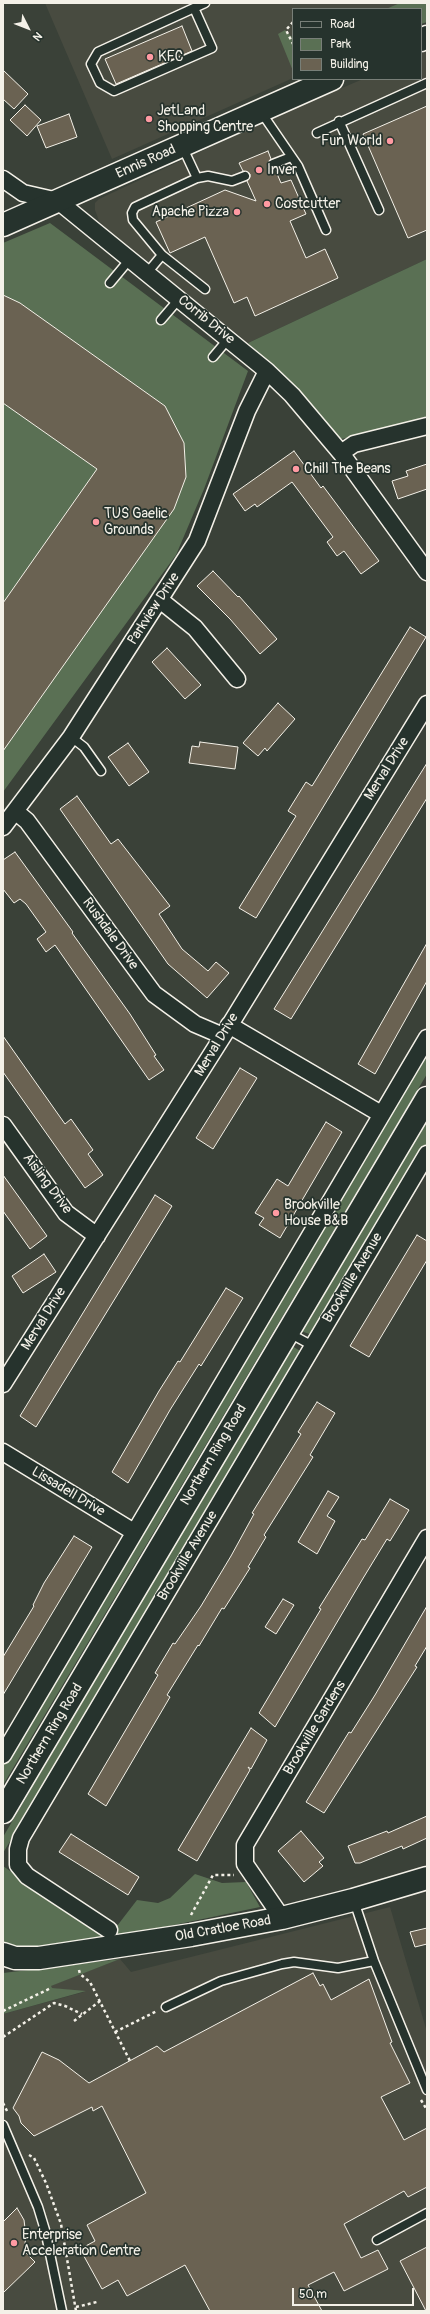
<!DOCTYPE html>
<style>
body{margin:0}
#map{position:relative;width:430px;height:2314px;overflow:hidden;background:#3a4138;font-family:Pangolin,sans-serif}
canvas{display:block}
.frame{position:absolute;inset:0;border:4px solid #f4f1e8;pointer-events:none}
.legend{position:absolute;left:292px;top:8px;width:130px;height:72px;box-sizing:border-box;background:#26332d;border:1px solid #787f78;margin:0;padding:5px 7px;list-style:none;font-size:12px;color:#f4f1e8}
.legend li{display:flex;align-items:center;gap:8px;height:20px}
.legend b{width:20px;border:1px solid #787f78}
.north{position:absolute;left:8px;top:8px;width:40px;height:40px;-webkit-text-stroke:3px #26332d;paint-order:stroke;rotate:132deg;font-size:11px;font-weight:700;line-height:16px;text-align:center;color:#f4f1e8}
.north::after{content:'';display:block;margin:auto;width:14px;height:18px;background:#f4f1e8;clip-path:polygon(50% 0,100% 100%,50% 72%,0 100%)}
.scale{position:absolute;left:292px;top:2288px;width:122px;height:18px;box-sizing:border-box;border:2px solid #f4f1e8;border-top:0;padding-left:5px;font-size:12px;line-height:14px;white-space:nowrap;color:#f4f1e8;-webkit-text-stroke:3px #26332d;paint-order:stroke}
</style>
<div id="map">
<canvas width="430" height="2314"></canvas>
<div class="frame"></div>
<ul class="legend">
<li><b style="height:5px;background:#26332d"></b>Road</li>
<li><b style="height:11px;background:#5a7054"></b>Park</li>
<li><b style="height:11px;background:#6a6252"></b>Building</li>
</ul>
<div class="north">N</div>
<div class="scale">50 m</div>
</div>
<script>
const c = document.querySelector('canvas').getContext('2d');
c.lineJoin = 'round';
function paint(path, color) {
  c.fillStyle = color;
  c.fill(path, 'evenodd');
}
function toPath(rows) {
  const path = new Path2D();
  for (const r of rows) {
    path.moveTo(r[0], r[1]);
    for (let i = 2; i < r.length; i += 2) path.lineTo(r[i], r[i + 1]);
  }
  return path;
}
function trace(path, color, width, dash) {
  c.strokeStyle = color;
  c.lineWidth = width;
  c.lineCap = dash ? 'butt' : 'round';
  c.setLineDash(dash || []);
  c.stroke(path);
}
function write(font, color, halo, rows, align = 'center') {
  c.font = font + ' Pangolin,sans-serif';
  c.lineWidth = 3.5;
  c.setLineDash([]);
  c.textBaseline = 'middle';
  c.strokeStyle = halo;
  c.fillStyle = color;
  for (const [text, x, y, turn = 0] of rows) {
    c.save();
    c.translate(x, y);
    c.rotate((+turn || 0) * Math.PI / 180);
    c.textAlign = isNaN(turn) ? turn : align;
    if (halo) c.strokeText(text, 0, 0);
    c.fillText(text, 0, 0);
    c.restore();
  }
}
const built = toPath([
 [45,3,427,3,427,22,421,24,421,9,293,9,293,78,112,159],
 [427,51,427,259,248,343,108,231,99,221,95,210,95,203,99,199,277,116,363,79,421,79,421,54],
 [390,1907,427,2032,427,2311,3,2311,3,2014,84,1992,51,1988,50,1986,120,1959,131,1972]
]);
const green = toPath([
 [400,3,427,3,427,22,421,24,421,9,386,9],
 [285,30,293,38,293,71,278,34],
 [50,223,248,371,204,489,176,555,3,792,3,243],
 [427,259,427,421,341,439,248,343],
 [427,1054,427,1074,3,1785,3,1762],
 [427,1120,427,1147,312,1335,301,1331],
 [292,1346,302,1352,3,1853,3,1837],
 [3,1866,107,1939,137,1900,158,1903,170,1898,195,1874,222,1883,246,1882,260,1907,107,1939,53,1949,3,1947],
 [120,1959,51,1986,52,1988,86,1991,3,2014,3,1973]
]);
const building = toPath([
 [182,26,192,51,116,84,105,59,182,26],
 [3,70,28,94,14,109,3,99,3,70],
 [25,105,41,120,27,136,10,120,25,105],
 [427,106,427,230,408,238,363,134,427,106],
 [69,114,77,137,46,148,37,126,69,114],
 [268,151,271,159,268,163,268,166,275,169,281,183,291,180,306,214,290,221,306,258,325,249,338,278,255,316,247,297,234,303,205,237,170,253,156,222,225,190,256,201,247,181,250,177,250,174,243,171,239,163,268,151],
 [3,295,20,303,165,406,184,443,186,477,174,509,3,751,3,603,97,469,3,403,3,295],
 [294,451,321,488,323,486,379,561,361,574,344,551,337,556,327,542,333,537,292,482,257,507,255,504,245,511,233,494,294,451],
 [427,464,427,489,398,499,392,481,408,476,406,471,427,464],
 [213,571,238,597,239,596,277,639,260,654,230,619,197,586,213,571],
 [410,627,426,637,256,918,239,908,296,816,288,811,306,782,312,786,410,627],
 [167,648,201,685,185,699,152,662,167,648],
 [278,703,295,719,267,751,265,748,258,756,243,743,278,703],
 [200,742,238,747,235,769,189,763,192,746,199,747,200,742],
 [128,743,149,772,129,786,108,757,128,743],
 [427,763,427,798,291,1019,274,1009,427,763],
 [77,796,111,844,118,839,170,906,159,914,182,949,208,971,216,962,229,973,207,998,168,964,60,809,77,796],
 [15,852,73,932,72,933,130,1014,156,1055,154,1056,164,1070,149,1080,55,945,46,952,37,939,46,932,26,904,20,899,14,903,3,889,3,860,15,852],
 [427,943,427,981,375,1074,358,1064,427,943],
 [3,1036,65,1124,71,1119,93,1150,88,1154,103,1175,85,1188,3,1072,3,1036],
 [240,1068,257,1078,213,1149,196,1138,240,1068],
 [326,1122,342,1132,280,1238,259,1225,264,1218,255,1213,277,1179,288,1186,326,1122],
 [3,1175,47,1236,30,1249,3,1211,3,1175],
 [155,1195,172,1206,36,1427,20,1416,155,1195],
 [417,1235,427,1241,427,1260,369,1357,350,1346,417,1235],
 [44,1254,56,1272,23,1293,12,1276,44,1254],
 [226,1288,243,1298,201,1366,199,1364,170,1410,128,1483,112,1472,159,1391,178,1361,180,1362,226,1288],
 [317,1402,335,1413,310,1455,313,1457,264,1535,266,1537,248,1567,250,1568,224,1609,222,1608,199,1646,198,1645,167,1695,170,1697,106,1806,88,1794,158,1675,155,1673,173,1643,175,1644,201,1606,231,1556,254,1514,252,1513,301,1434,298,1432,317,1402],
 [328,1491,339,1497,327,1516,335,1521,317,1554,298,1542,328,1491],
 [390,1499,409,1510,390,1541,387,1539,362,1580,275,1727,259,1713,321,1609,319,1608,362,1539,365,1540,390,1499],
 [74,1536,92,1547,3,1695,3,1657,34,1606,33,1605,44,1583,74,1536],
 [283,1599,294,1605,276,1634,265,1627,283,1599],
 [427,1606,427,1646,415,1666,417,1667,324,1813,306,1802,349,1732,351,1733,375,1695,427,1606],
 [251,1728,267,1740,251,1769,248,1767,250,1770,197,1861,178,1850,251,1728],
 [427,1816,427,1838,403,1849,402,1846,360,1863,355,1863,348,1846,387,1831,388,1833,427,1816],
 [301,1831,324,1858,319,1862,323,1866,304,1882,278,1851,301,1831],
 [71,1834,139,1877,128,1895,59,1852,71,1834],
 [427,1928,427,1944,415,1947,410,1932,427,1928],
 [313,1973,320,1986,323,1984,331,2000,369,1979,392,2042,390,2043,410,2083,381,2097,404,2140,427,2128,427,2187,408,2197,404,2191,344,2224,361,2258,378,2250,388,2269,344,2291,334,2272,308,2285,322,2311,210,2311,185,2265,127,2296,118,2280,102,2289,80,2249,95,2241,87,2225,146,2193,102,2106,93,2111,92,2107,34,2136,21,2123,19,2116,13,2108,42,2052,59,2060,89,2083,157,2046,164,2052,313,1973],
 [17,2208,24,2220,26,2236,24,2251,35,2262,3,2293,3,2222,17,2208],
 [427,2247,427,2311,426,2311,400,2261,427,2247]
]);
const path = toPath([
 [293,22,286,30,293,44],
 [191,1915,213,1875,234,1875],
 [79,1970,80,1974,90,1982,130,2061],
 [3,2011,51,1988],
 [74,2021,100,2001],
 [115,2032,157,2011],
 [3,2037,54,2003,65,2006,82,2014],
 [421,2100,427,2110],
 [3,2103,8,2113],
 [29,2155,34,2158,46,2183,61,2224,76,2311],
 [76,2307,97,2302]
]);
const lane = toPath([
 [194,8,212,48,114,91,100,83,91,64,98,52,194,8,205,3],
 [261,112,298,166,326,230],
 [339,121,379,210],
 [317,133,427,83],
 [182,146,197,178,135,207,132,213,133,220,162,255,205,289],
 [273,164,291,157],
 [197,178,208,176,232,181,245,176],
 [147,273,162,255],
 [110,283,130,259],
 [161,320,179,299],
 [213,357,229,338],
 [71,737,84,747,101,771],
 [289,1333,313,1346],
 [354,1901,374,1961,427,2090],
 [166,2007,221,1981,282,1964,294,1962,338,1968,374,1961],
 [3,2125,38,2207,45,2230,62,2311],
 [377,2240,427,2213]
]);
const street = toPath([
 [3,179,23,193,58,201,267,371,292,395,341,453,427,572],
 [341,453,354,444,427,426],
 [160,600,195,628,237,679],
 [15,811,27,821,154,994,195,1024,223,1036],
 [3,827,71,737,197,541,247,411,267,371],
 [229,1025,381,1114],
 [3,1125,66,1213,97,1236],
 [3,1384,223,1036,427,704],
 [3,1452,134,1532],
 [3,1755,427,1038],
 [282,1918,245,1864,245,1845,427,1538],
 [109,1930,27,1876,18,1865,18,1849,21,1838,427,1154]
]);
const secondary = toPath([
 [421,40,427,37],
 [3,225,332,79],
 [3,1812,427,1098],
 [3,1954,15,1958,39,1958,191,1935,282,1918,353,1900,427,1878]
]);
const markers = [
 [150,57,4,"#ff9aa2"],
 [149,119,4,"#ff9aa2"],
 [390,141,4,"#ff9aa2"],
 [259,170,4,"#ff9aa2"],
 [267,204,4,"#ff9aa2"],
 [237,212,4,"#ff9aa2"],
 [296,469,4,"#ff9aa2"],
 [96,522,4,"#ff9aa2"],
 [276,1213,4,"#ff9aa2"],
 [14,2243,4,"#ff9aa2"]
];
const poiNames = [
 ["KFC",158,57],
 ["JetLand",157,111],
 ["Shopping Centre",157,127],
 ["Fun World",382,141,"right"],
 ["Inver",267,170],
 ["Costcutter",275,204],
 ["Apache Pizza",229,212,"right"],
 ["Chill The Beans",304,469],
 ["TUS Gaelic",104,514],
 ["Grounds",104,530],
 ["Brookville",284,1205],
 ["House B&B",284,1221],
 ["Enterprise",22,2235],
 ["Acceleration Centre",22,2251]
];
const streetNames = [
 ["Ennis Road",146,162,-24],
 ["Corrib Drive",206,320,39],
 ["Parkview Drive",154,609,-57],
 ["Merval Drive",387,769,-58],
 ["Rushdale Drive",110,934,54],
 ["Merval Drive",217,1045,-59],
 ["Aisling Drive",47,1184,53],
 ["Brookville Avenue",353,1278,-59],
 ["Merval Drive",44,1319,-58],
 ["Northern Ring Road",214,1455,-59],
 ["Lissadell Drive",68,1492,31],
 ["Brookville Avenue",188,1556,-59],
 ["Brookville Gardens",315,1728,-59],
 ["Northern Ring Road",50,1734,-59],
 ["Old Cratloe Road",223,1929,-10]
];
paint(built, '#484b40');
paint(green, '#5a7054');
paint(building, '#6a6252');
trace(building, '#f4f1e8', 1);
trace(lane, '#f4f1e8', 11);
trace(street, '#f4f1e8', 19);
trace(secondary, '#f4f1e8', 25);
trace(path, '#f4f1e8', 2.5, [3, 3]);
trace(lane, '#26332d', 8);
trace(street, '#26332d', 16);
trace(secondary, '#26332d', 22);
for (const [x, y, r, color] of markers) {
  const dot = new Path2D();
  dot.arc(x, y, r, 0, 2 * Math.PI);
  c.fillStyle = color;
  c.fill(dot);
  trace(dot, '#26332d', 1.5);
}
write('14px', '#f4f1e8', '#26332d', poiNames, 'left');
write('14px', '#f4f1e8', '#26332d', streetNames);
</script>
